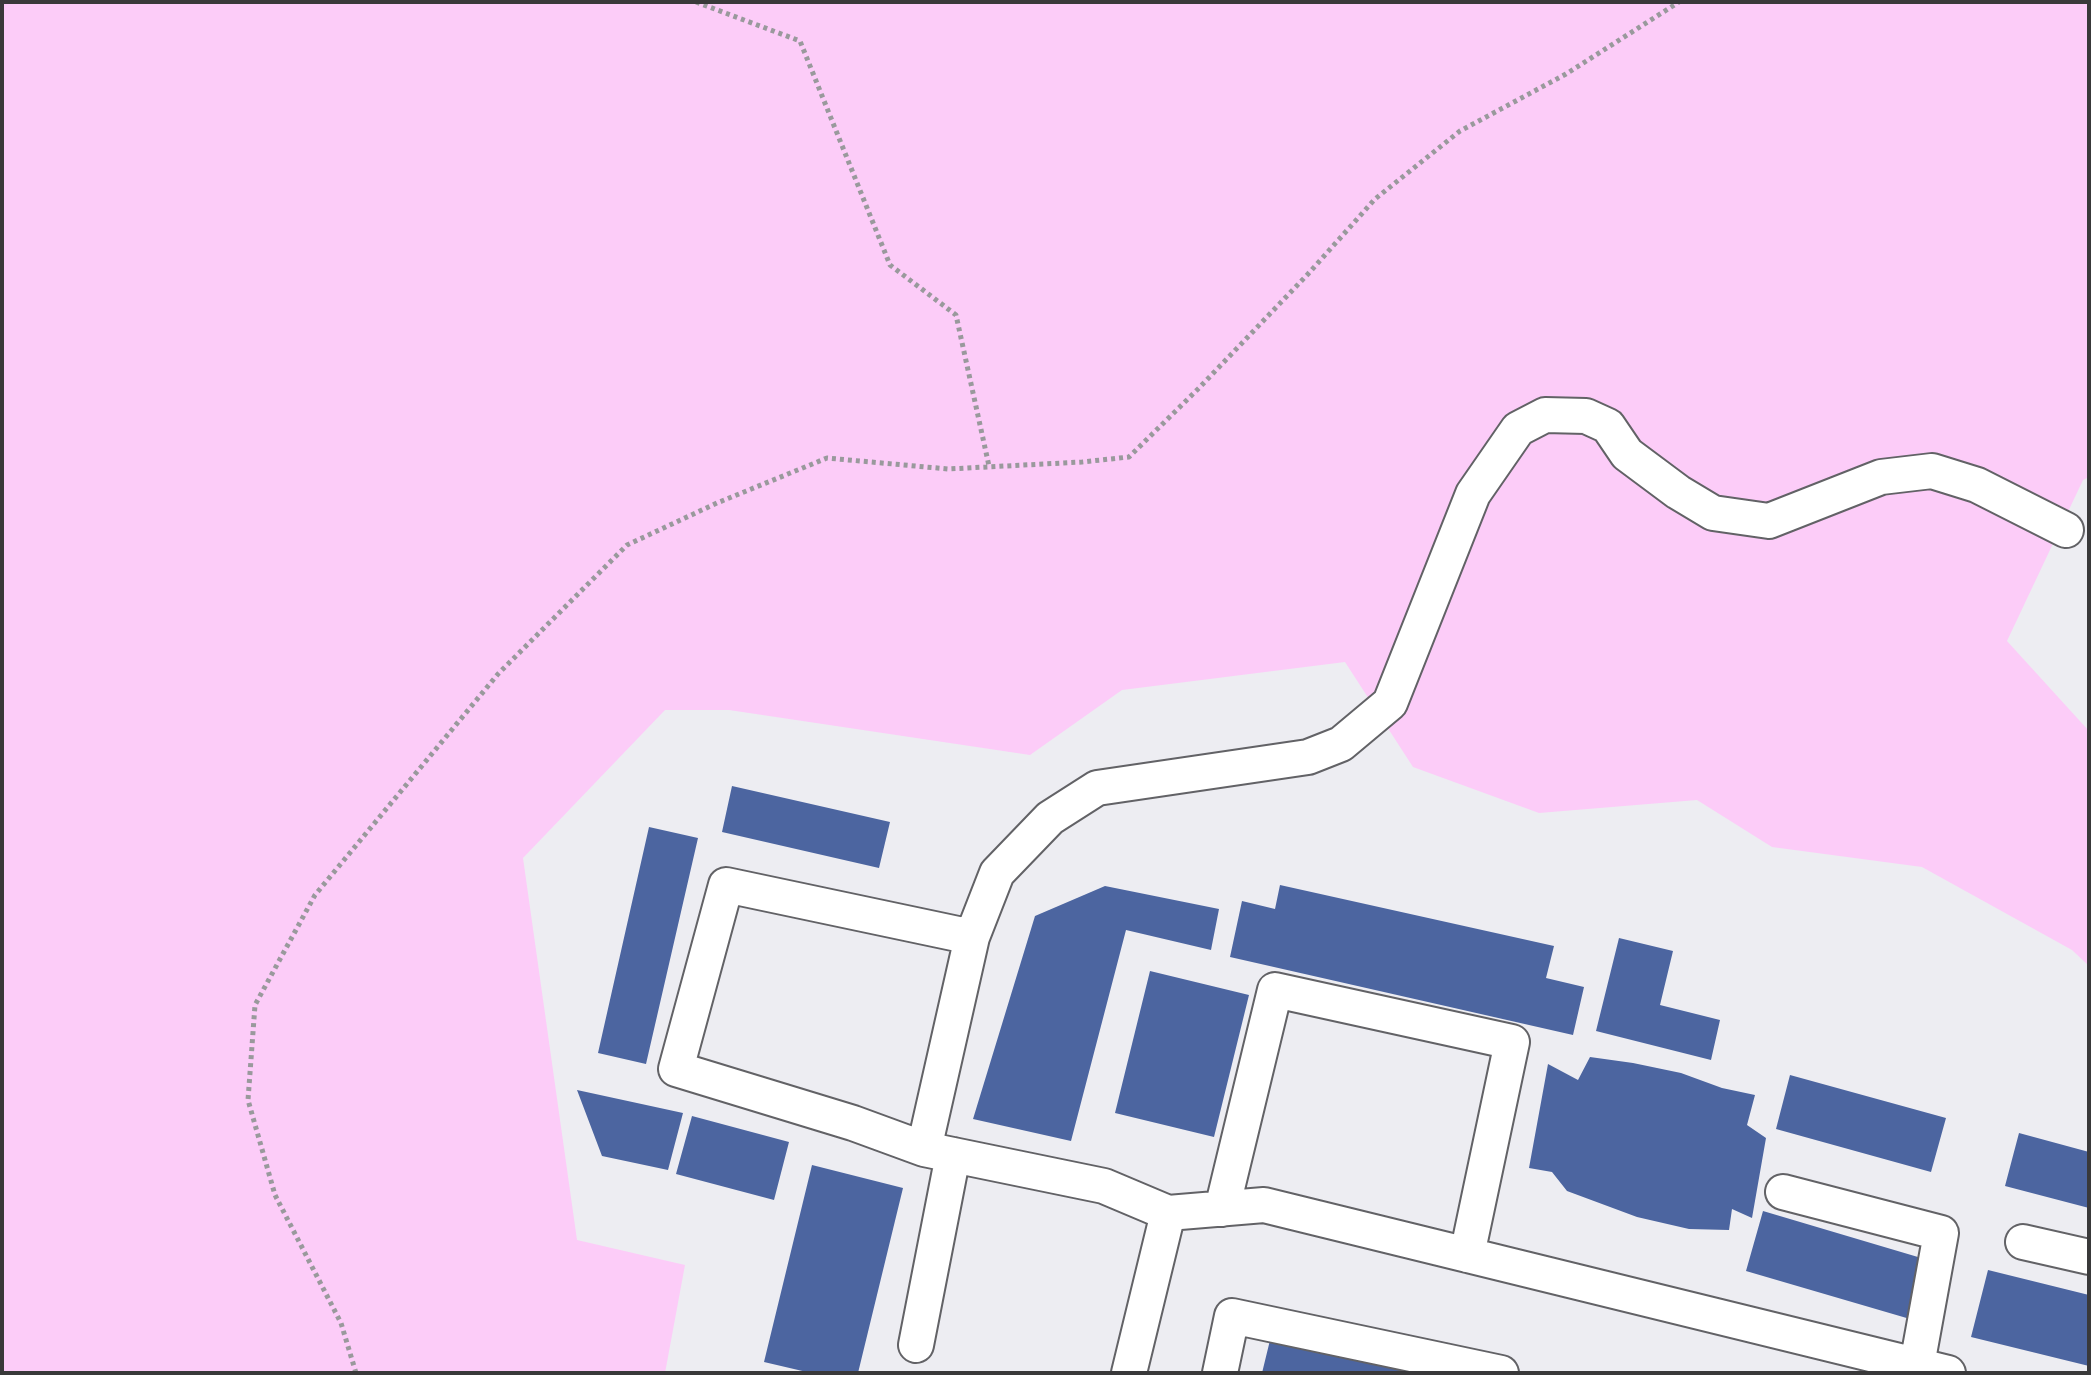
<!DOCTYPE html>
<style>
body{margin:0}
#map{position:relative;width:2091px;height:1375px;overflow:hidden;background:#ededf2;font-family:Ubuntu,sans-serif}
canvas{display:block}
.frame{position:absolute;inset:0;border:4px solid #39393a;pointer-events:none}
</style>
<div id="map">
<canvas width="2091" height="1375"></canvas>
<div class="frame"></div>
</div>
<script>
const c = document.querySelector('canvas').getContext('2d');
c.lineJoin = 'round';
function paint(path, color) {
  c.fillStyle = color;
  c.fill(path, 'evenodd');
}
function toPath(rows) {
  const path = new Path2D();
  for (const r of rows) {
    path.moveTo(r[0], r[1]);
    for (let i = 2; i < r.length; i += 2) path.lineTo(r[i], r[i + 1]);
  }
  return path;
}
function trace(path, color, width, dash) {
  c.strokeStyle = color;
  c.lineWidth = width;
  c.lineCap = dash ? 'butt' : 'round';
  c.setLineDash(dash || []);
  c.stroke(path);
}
const green = toPath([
 [2,2,2089,2,2089,477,2083,480,2007,641,2089,731,2089,966,2072,950,1922,867,1772,847,1697,800,1539,813,1413,767,1345,662,1122,690,1030,755,729,710,665,710,523,858,577,1240,685,1265,665,1373,2,1373]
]);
const building = toPath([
 [732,786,890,822,879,868,722,832],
 [649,827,698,838,646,1064,598,1053],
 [1280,885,1554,946,1546,978,1584,987,1573,1035,1230,957,1242,901,1275,909],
 [1105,886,1219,909,1211,950,1126,930,1071,1141,973,1119,1035,916],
 [1619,938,1673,951,1660,1005,1720,1020,1711,1060,1596,1031],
 [1150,971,1249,995,1214,1137,1115,1113],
 [1590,1057,1633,1063,1681,1073,1722,1088,1755,1095,1747,1125,1766,1138,1752,1218,1732,1209,1729,1230,1689,1229,1637,1217,1567,1191,1552,1172,1529,1168,1548,1064,1578,1080],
 [1790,1075,1946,1118,1931,1172,1776,1129],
 [577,1090,683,1113,668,1170,602,1156],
 [692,1116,789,1142,774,1200,676,1174],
 [2019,1133,2089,1152,2089,1208,2005,1186],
 [812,1165,903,1188,858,1373,811,1373,764,1362],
 [1763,1211,1928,1260,1910,1319,1746,1271],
 [1988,1270,2089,1295,2089,1366,1971,1337],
 [1272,1332,1453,1373,1262,1373]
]);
const path = toPath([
 [696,2,800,41,890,265,956,315,989,466],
 [356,1373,341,1323,275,1195,248,1100,255,1005,315,895,498,674,627,545,717,503,827,458,948,469,1082,462,1129,457,1199,388,1308,274,1375,199,1460,131,1566,74,1679,2]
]);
const minor = toPath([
 [924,1149,853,1123,676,1069,726,885,972,937],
 [1783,1192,1941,1233,1917,1365],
 [1222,1209,1275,990,1512,1042,1467,1255],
 [1168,1213,1104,1186,924,1149,972,937,997,873,1050,818,1097,788,1308,757,1341,744,1390,703,1473,494,1518,429,1545,415,1586,416,1608,426,1627,454,1678,492,1713,513,1769,521,1881,477,1932,471,1977,485,2066,530],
 [2023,1242,2089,1257],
 [916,1345,953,1155],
 [1129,1373,1168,1213,1264,1205,1948,1373],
 [1220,1373,1232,1316,1501,1373]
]);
paint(green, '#fcccf8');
paint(building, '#4c65a0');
trace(minor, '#626266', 38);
trace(path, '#99999c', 5, [4, 4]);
trace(minor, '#fff', 34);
</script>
